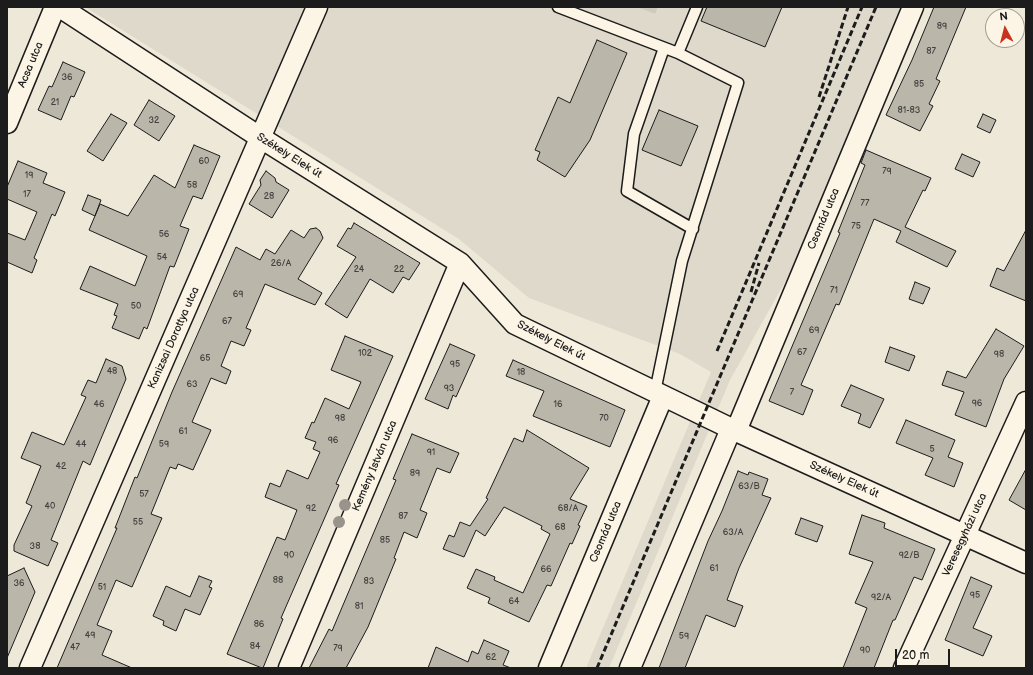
<!DOCTYPE html>
<meta charset="utf-8">
<style>
body{margin:0}
#map{position:relative;width:1033px;height:675px;overflow:hidden;background:#eee8d9;font-family:"Balsamiq Sans",sans-serif}
canvas{display:block}
.frame{position:absolute;inset:0;border:8px solid #1c1c1c;pointer-events:none}
.north{position:absolute;left:985px;top:8px;width:40px;height:40px;box-sizing:border-box;background:#fcf5e5;border:1px solid #a29e95;border-radius:50%;rotate:353deg;font-size:11px;font-weight:700;line-height:16px;text-align:center;color:#1c1c1c}
.north::after{content:'';display:block;margin:auto;width:14px;height:18px;background:#c8321e;clip-path:polygon(50% 0,100% 100%,50% 72%,0 100%)}
.scale{position:absolute;left:895px;top:649px;width:55px;height:18px;box-sizing:border-box;border:2px solid #1c1c1c;border-top:0;padding-left:5px;font-size:12px;line-height:14px;white-space:nowrap;color:#1c1c1c;-webkit-text-stroke:3px #fcf5e5;paint-order:stroke}
</style>
<div id="map">
<canvas width="1033" height="675"></canvas>
<div class="frame"></div>
<div class="north">N</div>
<div class="scale">20 m</div>
</div>
<script>
const c = document.querySelector('canvas').getContext('2d');
c.lineJoin = 'round';
function paint(path, color) {
  c.fillStyle = color;
  c.fill(path, 'evenodd');
}
function toPath(rows) {
  const path = new Path2D();
  for (const r of rows) {
    path.moveTo(r[0], r[1]);
    for (let i = 2; i < r.length; i += 2) path.lineTo(r[i], r[i + 1]);
  }
  return path;
}
function trace(path, color, width, dash) {
  c.strokeStyle = color;
  c.lineWidth = width;
  c.lineCap = dash ? 'butt' : 'round';
  c.setLineDash(dash || []);
  c.stroke(path);
}
function write(font, color, halo, rows, align = 'center') {
  c.font = font + ' "Balsamiq Sans",sans-serif';
  c.lineWidth = 3;
  c.setLineDash([]);
  c.textBaseline = 'middle';
  c.strokeStyle = halo;
  c.fillStyle = color;
  for (const [text, x, y, turn = 0] of rows) {
    c.save();
    c.translate(x, y);
    c.rotate((+turn || 0) * Math.PI / 180);
    c.textAlign = isNaN(turn) ? turn : align;
    if (halo) c.strokeText(text, 0, 0);
    c.fillText(text, 0, 0);
    c.restore();
  }
}
const built = toPath([
 [85,7,636,7,655,14,658,7,903,7,795,264,730,380,609,668,586,668,711,372,680,354,529,298,459,239]
]);
const green = toPath([
 [636,7,658,7,655,14]
]);
const building = toPath([
 [707,7,782,7,765,47,701,21,707,7],
 [934,7,966,7,936,79,940,81,929,104,933,106,920,131,886,115,912,60,934,7],
 [597,40,627,53,590,140,565,177,537,160,540,152,535,150,558,97,570,103,597,40],
 [63,62,85,72,74,97,71,96,61,120,38,110,49,86,52,87,63,62],
 [149,100,175,116,159,141,134,125,149,100],
 [659,110,698,126,681,166,642,150,659,110],
 [111,114,127,123,103,161,87,151,111,114],
 [983,114,996,120,990,133,977,127,983,114],
 [194,145,220,156,202,199,193,196,180,226,189,229,174,267,170,266,147,329,144,327,139,339,112,328,117,316,114,315,118,304,80,289,90,266,135,286,147,256,89,230,100,204,128,216,154,175,175,188,194,145],
 [866,150,931,178,925,191,923,190,905,227,956,251,947,267,896,242,901,231,874,219,839,305,836,304,801,385,813,390,803,415,769,401,840,233,838,232,865,165,861,163,866,150],
 [962,154,980,162,973,177,955,169,962,154],
 [18,161,47,173,43,183,65,192,55,216,52,214,34,258,37,260,32,273,7,262,7,233,25,240,37,212,7,199,7,187,18,161],
 [266,171,275,178,276,182,289,190,272,218,249,204,261,185,260,180,266,171],
 [88,195,101,200,95,216,82,210,88,195],
 [354,223,420,263,409,280,403,277,393,293,370,279,347,318,325,304,356,257,337,246,348,228,351,229,354,223],
 [316,228,320,231,323,238,298,279,322,293,315,305,265,284,246,328,251,330,244,346,231,341,221,366,231,371,226,384,211,378,192,422,211,430,193,470,178,464,176,469,170,467,151,514,162,518,132,587,116,580,97,625,112,631,102,655,132,668,57,668,117,528,115,528,135,477,137,478,172,392,236,247,260,260,266,249,275,254,291,230,304,238,310,229,316,228],
 [1026,230,1026,301,990,286,997,268,1004,271,1026,230],
 [915,282,930,288,923,304,909,299,915,282],
 [996,329,1024,346,1004,379,986,427,955,415,964,392,942,385,947,371,966,378,996,329],
 [345,336,393,356,336,484,339,485,281,618,283,619,263,668,262,668,227,654,277,537,285,540,297,510,265,497,270,483,280,487,287,470,308,479,320,452,313,449,316,442,305,438,312,422,314,423,325,398,349,409,361,382,331,370,345,336],
 [450,344,475,355,456,397,453,395,448,409,425,399,450,344],
 [890,347,915,356,909,371,885,362,890,347],
 [106,359,122,366,126,379,90,465,83,461,51,540,58,543,48,566,14,551,14,545,32,506,26,503,41,466,21,458,32,432,64,445,86,397,81,395,88,380,96,383,106,359],
 [513,360,625,410,610,447,533,416,544,391,506,376,513,360],
 [851,385,884,399,870,428,858,423,861,414,841,406,851,385],
 [906,420,955,440,948,457,963,463,954,487,925,475,933,458,896,443,906,420],
 [527,430,589,468,570,499,587,506,578,525,580,526,572,544,570,543,551,586,547,585,529,622,488,603,490,598,467,588,476,569,495,577,494,580,523,593,550,534,541,529,542,526,504,507,485,536,476,530,464,557,443,549,449,535,454,537,460,522,470,526,488,499,486,498,514,438,523,442,527,430],
 [412,434,459,453,450,473,437,468,420,510,427,513,417,538,404,532,394,558,396,559,368,627,346,668,309,668,329,629,332,631,396,480,393,479,412,434],
 [1026,469,1026,510,1009,500,1026,469],
 [738,471,748,475,749,472,768,479,762,495,771,498,739,568,727,600,743,606,735,627,706,615,685,668,659,668,708,541,722,511,738,471],
 [862,515,885,523,884,528,935,549,922,580,914,577,895,620,893,620,874,668,843,668,867,608,855,603,873,562,849,554,862,515],
 [801,518,823,526,817,542,795,534,801,518],
 [24,568,35,592,7,658,7,576,24,568],
 [199,576,212,581,209,587,212,588,200,615,185,609,176,631,163,625,164,621,153,616,166,586,190,597,199,576],
 [971,577,992,586,973,628,992,636,983,656,945,640,971,577],
 [484,640,509,651,503,665,511,668,428,668,436,647,468,662,472,651,478,654,484,640]
]);
const lane = toPath([
 [558,7,678,53],
 [664,48,634,134,627,191,693,229],
 [655,392,682,261,738,83,678,53,697,7]
]);
const street = toPath([
 [60,7,261,138,460,263,515,324,736,431,1026,563],
 [7,123,55,7],
 [736,431,913,7],
 [30,668,317,7],
 [289,668,460,263],
 [549,668,663,396],
 [630,668,731,429],
 [904,668,1026,402]
]);
const rail = toPath([
 [819,97,848,7],
 [751,292,759,263],
 [717,351,862,7],
 [597,668,876,7]
]);
const trees = [
 [345,505],
 [339,522]
];
const numberNames = [
 ["89",942,27],
 ["87",931,52],
 ["36",67,78],
 ["85",919,85],
 ["21",55,103],
 ["81-83",909,111],
 ["32",154,121],
 ["60",204,162],
 ["79",887,172],
 ["19",29,176],
 ["58",192,186],
 ["17",27,195],
 ["28",269,197],
 ["77",865,204],
 ["75",856,227],
 ["56",164,235],
 ["54",162,258],
 ["26/A",281,264],
 ["24",359,270],
 ["22",399,270],
 ["71",834,291],
 ["69",238,295],
 ["50",136,307],
 ["67",227,322],
 ["69",814,331],
 ["67",802,353],
 ["102",365,354],
 ["98",999,355],
 ["65",205,359],
 ["95",455,365],
 ["48",112,372],
 ["18",521,373],
 ["63",192,385],
 ["93",449,389],
 ["7",792,393],
 ["96",977,404],
 ["46",99,405],
 ["16",558,405],
 ["98",340,419],
 ["70",604,419],
 ["61",183,432],
 ["96",333,441],
 ["44",81,445],
 ["59",164,445],
 ["5",932,450],
 ["91",431,453],
 ["42",61,467],
 ["89",415,474],
 ["63/B",749,487],
 ["57",144,495],
 ["40",50,507],
 ["92",311,509],
 ["68/A",568,509],
 ["87",403,517],
 ["55",138,523],
 ["68",560,528],
 ["63/A",733,533],
 ["85",385,541],
 ["38",35,547],
 ["90",289,556],
 ["92/B",909,556],
 ["61",714,569],
 ["66",546,570],
 ["88",278,581],
 ["83",369,582],
 ["36",19,584],
 ["51",102,588],
 ["95",975,596],
 ["92/A",881,598],
 ["64",514,602],
 ["81",359,607],
 ["86",259,625],
 ["49",90,636],
 ["59",684,637],
 ["84",255,647],
 ["47",75,648],
 ["79",338,649],
 ["90",865,651],
 ["62",491,658]
];
const streetNames = [
 ["Acsa utca",31,65,-67],
 ["Székely Elek út",289,156,32],
 ["Csomád utca",824,219,-67],
 ["Kanizsai Dorottya utca",174,338,-66],
 ["Székely Elek út",551,341,27],
 ["Kemény István utca",375,466,-67],
 ["Székely Elek út",844,480,24],
 ["Csomád utca",606,532,-67],
 ["Veresegyházi utca",965,535,-65]
];
paint(built, '#ded9cb');
paint(green, '#cfcabd');
paint(building, '#bab6aa');
trace(building, '#1c1c1c', 1);
trace(lane, '#1c1c1c', 13);
trace(street, '#1c1c1c', 23);
trace(lane, '#fcf5e5', 10);
trace(street, '#fcf5e5', 20);
trace(rail, '#1c1c1c', 3, [6, 3]);
c.fillStyle = '#98948b';
for (const [x, y] of trees) {
  c.beginPath();
  c.arc(x, y, 6, 0, 2 * Math.PI);
  c.fill();
}
write('9px', '#444240', null, numberNames);
write('11px', '#1c1c1c', '#fcf5e5', streetNames);
</script>
